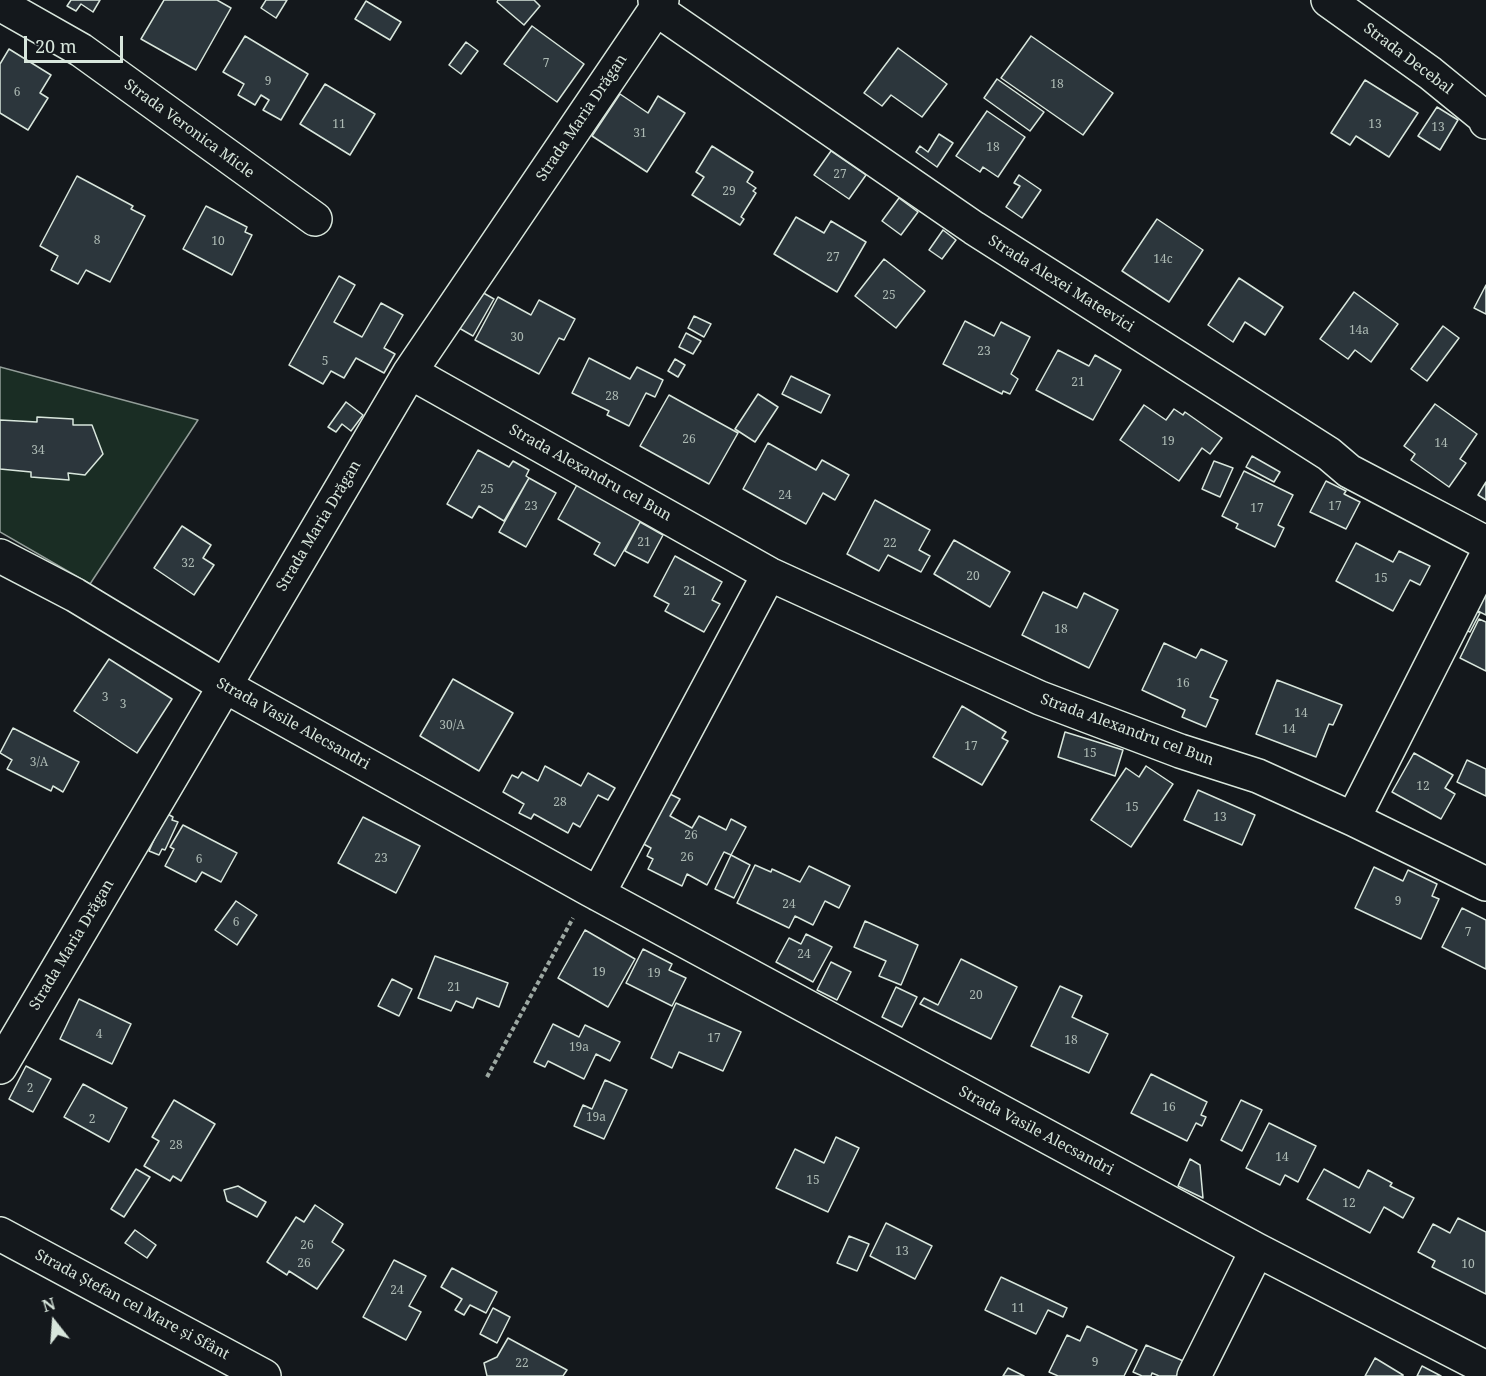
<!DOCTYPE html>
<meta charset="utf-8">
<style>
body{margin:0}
#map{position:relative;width:1486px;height:1376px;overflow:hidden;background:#14181c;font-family:"Noto Serif",serif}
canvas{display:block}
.north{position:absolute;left:24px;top:1292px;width:60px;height:60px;-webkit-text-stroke:4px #14181c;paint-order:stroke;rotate:343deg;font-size:16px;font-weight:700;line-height:24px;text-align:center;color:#d8e6dc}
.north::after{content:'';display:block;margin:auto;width:21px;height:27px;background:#d8e6dc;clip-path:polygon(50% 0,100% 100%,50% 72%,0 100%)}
.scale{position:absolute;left:24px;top:36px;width:99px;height:27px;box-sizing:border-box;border:3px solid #d8e6dc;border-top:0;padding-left:8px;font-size:18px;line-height:21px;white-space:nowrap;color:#d8e6dc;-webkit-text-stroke:4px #14181c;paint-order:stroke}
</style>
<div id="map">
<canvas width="1486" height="1376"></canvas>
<div class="north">N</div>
<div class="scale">20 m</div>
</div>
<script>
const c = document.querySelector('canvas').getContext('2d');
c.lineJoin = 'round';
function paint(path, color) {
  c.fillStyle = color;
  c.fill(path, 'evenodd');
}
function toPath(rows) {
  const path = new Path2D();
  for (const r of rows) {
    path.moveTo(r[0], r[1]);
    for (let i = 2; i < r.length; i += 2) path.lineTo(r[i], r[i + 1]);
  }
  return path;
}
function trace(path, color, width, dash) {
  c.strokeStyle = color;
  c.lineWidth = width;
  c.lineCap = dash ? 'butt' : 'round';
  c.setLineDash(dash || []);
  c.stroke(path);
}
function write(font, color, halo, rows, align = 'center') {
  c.font = font + ' "Noto Serif",serif';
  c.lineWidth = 4.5;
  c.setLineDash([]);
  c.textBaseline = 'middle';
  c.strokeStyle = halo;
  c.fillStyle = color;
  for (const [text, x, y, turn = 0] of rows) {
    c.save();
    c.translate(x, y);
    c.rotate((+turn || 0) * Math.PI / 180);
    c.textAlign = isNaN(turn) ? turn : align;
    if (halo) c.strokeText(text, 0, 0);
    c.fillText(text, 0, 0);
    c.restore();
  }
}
const green = toPath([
 [0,367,198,420,90,584,0,532,0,367]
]);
const building = toPath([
 [71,0,100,0,93,12,81,4,76,11,67,6,71,0],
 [164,0,217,0,231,8,196,70,141,39,164,0],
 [266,0,287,0,276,18,261,8,266,0],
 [498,0,534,0,540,6,524,25,497,2,498,0],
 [366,1,401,22,390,40,355,19,366,1],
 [532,26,584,64,557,102,504,64,532,26],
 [245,36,308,74,281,120,263,110,269,100,261,95,255,105,238,95,244,84,223,72,245,36],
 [1031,36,1113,93,1083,135,1001,78,1031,36],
 [466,42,478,51,461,74,449,65,466,42],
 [898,48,947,84,922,117,891,95,882,106,864,93,898,48],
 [9,49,51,75,40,93,48,98,28,130,0,113,0,64,9,49],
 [997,79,1044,112,1030,131,984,98,997,79],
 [1365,80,1418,113,1389,157,1356,136,1350,145,1331,133,1365,80],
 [325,84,375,114,350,155,300,124,325,84],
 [620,94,648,113,658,96,685,113,647,172,592,136,620,94],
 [1437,107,1458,120,1440,150,1418,136,1437,107],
 [987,111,1025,137,998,177,983,167,980,172,956,156,987,111],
 [939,134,953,143,937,167,916,152,920,146,928,152,939,134],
 [712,146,753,172,747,182,756,188,753,191,756,193,741,217,744,219,740,225,692,195,704,177,696,172,712,146],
 [831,151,866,175,849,199,814,175,831,151],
 [1019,175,1041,190,1022,218,1006,207,1020,186,1014,183,1019,175],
 [77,176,133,206,131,209,145,216,110,282,86,270,78,284,51,270,58,256,40,246,77,176],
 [899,198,918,212,901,235,882,221,899,198],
 [206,206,247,227,245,232,252,235,232,275,183,249,206,206],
 [796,217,824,233,831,221,866,242,837,292,774,254,796,217],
 [1157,219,1203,250,1169,302,1122,271,1157,219],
 [943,230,956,240,942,259,929,250,943,230],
 [884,259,925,291,896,328,855,296,884,259],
 [339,276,355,285,334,322,362,337,381,303,403,315,384,348,395,354,384,373,356,358,344,378,331,371,323,384,289,365,339,276],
 [1239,278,1283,307,1265,335,1245,322,1233,342,1208,325,1239,278],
 [1486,285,1486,314,1474,308,1486,285],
 [480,291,494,299,473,336,459,328,480,291],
 [1354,292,1398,324,1371,362,1355,350,1348,359,1320,339,1354,292],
 [498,297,531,315,539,300,575,319,564,340,559,338,539,374,475,340,498,297],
 [694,316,711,324,704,337,688,328,694,316],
 [965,321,994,336,1001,322,1030,337,1011,374,1018,379,1010,394,1003,391,1002,394,943,364,965,321],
 [1443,326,1459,338,1427,381,1411,369,1443,326],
 [686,333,701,341,693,354,679,347,686,333],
 [1058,350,1089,366,1095,355,1121,370,1093,420,1036,390,1058,350],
 [589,358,630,379,637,367,663,380,655,397,646,393,629,426,607,415,609,411,572,393,589,358],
 [675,359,685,365,678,377,668,371,675,359],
 [791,376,830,395,821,413,782,394,791,376],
 [758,394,778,407,755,442,735,429,758,394],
 [669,395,738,433,709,484,640,446,669,395],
 [346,402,363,415,351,431,342,424,336,432,328,427,346,402],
 [1435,404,1477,434,1460,459,1466,463,1449,487,1411,460,1415,454,1404,446,1435,404],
 [1144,405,1166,420,1174,409,1183,415,1185,412,1222,438,1210,454,1202,448,1179,481,1120,440,1144,405],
 [37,417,73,419,73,425,92,425,103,454,85,475,68,473,69,480,31,477,31,472,0,469,0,420,37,422,37,417],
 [768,443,816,470,822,460,849,475,835,500,823,493,806,524,743,489,768,443],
 [478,450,509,467,513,461,529,470,526,476,529,478,504,521,479,506,472,518,447,504,478,450],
 [1252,456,1280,472,1274,482,1246,467,1252,456],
 [1214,461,1233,468,1220,497,1202,489,1214,461],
 [1244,471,1293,495,1278,525,1284,528,1275,547,1236,528,1238,524,1222,516,1244,471],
 [529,478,556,493,526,547,499,532,529,478],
 [1326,481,1346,491,1344,494,1360,502,1346,529,1310,512,1326,481],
 [1486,482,1486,500,1478,495,1486,482],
 [578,483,642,519,615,566,594,554,600,543,558,519,578,483],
 [875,500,930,530,919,550,930,556,921,572,888,555,879,571,847,554,875,500],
 [640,522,663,535,648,563,625,551,640,522],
 [182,526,211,545,203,558,214,565,194,595,154,568,182,526],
 [954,540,1010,572,990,607,934,574,954,540],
 [1356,543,1393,562,1399,551,1430,566,1420,585,1410,580,1393,611,1336,581,1356,543],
 [675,556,722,582,712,600,720,604,704,632,665,611,669,604,654,596,675,556],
 [1486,576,1486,615,1470,607,1486,576],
 [1043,592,1077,608,1084,593,1118,610,1089,668,1022,635,1043,592],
 [1467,607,1480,613,1470,632,1457,626,1467,607],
 [1479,619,1486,622,1486,671,1460,658,1479,619],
 [1164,643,1196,658,1201,649,1227,661,1210,697,1218,700,1206,727,1182,717,1185,710,1142,690,1164,643],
 [109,659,172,699,137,753,74,711,109,659],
 [453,679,513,713,479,771,420,736,453,679],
 [1277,680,1342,705,1333,725,1329,724,1316,757,1256,734,1277,680],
 [962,706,1006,732,1002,738,1008,741,982,785,933,757,962,706],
 [13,728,79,762,63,792,53,786,51,791,7,769,12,760,0,753,13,728],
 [1065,732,1123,750,1115,776,1058,757,1065,732],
 [1414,753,1453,775,1445,788,1455,794,1441,819,1392,792,1414,753],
 [1467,760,1486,769,1486,796,1457,782,1467,760],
 [545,766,581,786,588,773,615,788,608,800,598,795,580,827,573,823,568,833,534,814,531,819,519,813,524,804,503,792,512,775,518,778,522,772,538,781,545,766],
 [1146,766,1173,784,1131,847,1091,820,1126,768,1139,777,1146,766],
 [1198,790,1255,815,1242,845,1184,820,1198,790],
 [664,791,680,799,670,816,692,828,699,816,726,830,731,819,746,827,731,855,724,852,707,885,687,874,682,886,648,869,653,859,647,856,651,848,638,841,664,791],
 [166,813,173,817,172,820,178,822,165,850,162,849,159,855,149,851,166,813],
 [363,817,420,846,396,893,338,863,363,817],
 [183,825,237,853,221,882,202,872,196,882,165,866,174,849,170,847,183,825],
 [731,855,750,865,734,898,715,889,731,855],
 [755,865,771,872,772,869,800,882,809,866,850,886,839,908,825,901,813,925,795,916,789,928,737,903,755,865],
 [1374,867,1403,881,1408,870,1437,884,1432,896,1439,899,1421,939,1355,908,1374,867],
 [236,901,257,915,237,945,215,930,236,901],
 [1462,908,1486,920,1486,969,1442,947,1462,908],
 [865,921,918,945,901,985,879,976,886,961,854,947,865,921],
 [585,930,635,959,608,1007,558,978,585,930],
 [806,934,832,947,813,982,776,962,789,938,801,944,806,934],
 [643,949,672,964,669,970,686,978,672,1006,626,983,643,949],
 [435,956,508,983,499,1007,477,998,473,1008,456,1001,451,1011,418,998,435,956],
 [961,959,1017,987,991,1039,920,1004,924,998,938,1005,961,959],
 [831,962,851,972,837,1000,817,990,831,962],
 [392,979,412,989,399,1016,378,1006,392,979],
 [1060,986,1082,996,1072,1017,1108,1034,1089,1073,1031,1046,1060,986],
 [896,987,917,997,902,1027,882,1017,896,987],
 [79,999,131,1024,112,1064,60,1039,79,999],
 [676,1003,741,1032,723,1071,679,1052,672,1068,651,1058,676,1003],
 [553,1024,579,1037,585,1025,620,1042,610,1061,596,1054,584,1079,548,1061,545,1067,534,1062,553,1024],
 [26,1066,51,1079,33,1112,9,1099,26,1066],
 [1151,1074,1207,1102,1201,1115,1206,1117,1202,1126,1196,1123,1187,1141,1131,1113,1151,1074],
 [605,1080,627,1090,604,1139,574,1126,583,1105,592,1109,605,1080],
 [83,1084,127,1108,109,1142,64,1117,83,1084],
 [174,1100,215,1124,181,1181,173,1176,170,1181,144,1166,159,1141,152,1137,174,1100],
 [1241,1100,1262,1110,1242,1151,1221,1140,1241,1100],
 [1269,1123,1316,1146,1298,1182,1285,1175,1280,1185,1246,1168,1269,1123],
 [836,1137,859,1148,828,1212,776,1188,795,1149,824,1163,836,1137],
 [1190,1159,1200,1165,1203,1198,1178,1186,1190,1159],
 [136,1169,150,1177,124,1217,111,1209,136,1169],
 [1324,1169,1359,1188,1368,1170,1392,1183,1390,1186,1414,1198,1403,1218,1384,1207,1370,1233,1307,1199,1324,1169],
 [238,1186,266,1202,257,1217,227,1201,224,1190,238,1186],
 [315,1205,343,1224,332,1242,344,1250,317,1289,289,1271,287,1275,267,1262,296,1217,304,1222,315,1205],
 [1458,1218,1486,1232,1486,1294,1432,1267,1435,1261,1418,1252,1433,1224,1450,1233,1458,1218],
 [886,1223,932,1246,915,1279,870,1256,886,1223],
 [135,1230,156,1245,147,1258,125,1243,135,1230],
 [849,1236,869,1244,857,1271,837,1263,849,1236],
 [394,1260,426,1276,409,1306,421,1312,406,1340,363,1317,394,1260],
 [452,1268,497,1292,486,1313,470,1305,464,1315,455,1310,462,1299,441,1287,452,1268],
 [1001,1277,1067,1308,1063,1317,1048,1310,1036,1334,985,1310,1001,1277],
 [493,1308,510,1317,497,1343,480,1334,493,1308],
 [1087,1326,1137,1350,1124,1376,1058,1376,1049,1372,1067,1335,1080,1341,1087,1326],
 [508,1338,567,1370,563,1376,487,1376,484,1363,497,1357,508,1338],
 [1146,1345,1188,1363,1182,1376,1159,1376,1152,1373,1151,1376,1142,1376,1133,1372,1146,1345],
 [1375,1358,1403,1375,1403,1376,1365,1376,1375,1358],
 [1422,1366,1441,1376,1417,1376,1422,1366],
 [1008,1368,1024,1376,1003,1376,1008,1368]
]);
const path = toPath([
 [487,1077,573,918]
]);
const minor = toPath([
 [655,0,656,9,974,228,1329,454,1349,471,1486,543],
 [1328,0,1430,73,1484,117,1486,122],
 [0,4,81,50,315,219],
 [410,372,769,574,1040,698,1180,751,1258,776,1353,819,1486,884],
 [0,556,75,595,225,686,589,889,1257,1250,1486,1368],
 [1353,819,1486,557],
 [598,894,769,574],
 [0,1067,410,372,662,0],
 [0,1234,264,1376],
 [1194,1376,1257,1250]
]);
const numberNames = [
 ["7",546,64],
 ["9",268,82],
 ["18",1057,85],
 ["6",17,93],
 ["11",339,125],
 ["13",1375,125],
 ["13",1438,128],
 ["31",640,134],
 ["18",993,148],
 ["27",840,175],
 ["29",729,192],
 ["8",97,241],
 ["10",218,242],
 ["27",833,258],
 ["14c",1163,260],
 ["25",889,296],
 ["14a",1359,331],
 ["30",517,338],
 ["23",984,352],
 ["5",325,362],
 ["21",1078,383],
 ["28",612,397],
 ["26",689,440],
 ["19",1168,442],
 ["14",1441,444],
 ["34",38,451],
 ["25",487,490],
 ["24",785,496],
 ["23",531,507],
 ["17",1335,507],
 ["17",1257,509],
 ["21",644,543],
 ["22",890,544],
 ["32",188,564],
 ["20",973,577],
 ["15",1381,579],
 ["21",690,592],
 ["18",1061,630],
 ["16",1183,684],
 ["3",105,698],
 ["3",123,705],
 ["14",1301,714],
 ["30/A",452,726],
 ["14",1289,730],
 ["17",971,747],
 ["15",1090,754],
 ["3/A",39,763],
 ["12",1423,787],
 ["28",560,803],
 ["15",1132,808],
 ["13",1220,818],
 ["26",691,836],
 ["26",687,858],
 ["23",381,859],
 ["6",199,860],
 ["9",1398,902],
 ["24",789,905],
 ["6",236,923],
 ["7",1468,933],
 ["24",804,955],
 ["19",599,973],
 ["19",654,974],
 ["21",454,988],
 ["20",976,996],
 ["4",99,1035],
 ["17",714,1039],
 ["18",1071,1041],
 ["19a",579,1048],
 ["2",30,1089],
 ["16",1169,1108],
 ["19a",596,1118],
 ["2",92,1120],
 ["28",176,1146],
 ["14",1282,1158],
 ["15",813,1181],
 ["12",1349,1204],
 ["26",307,1246],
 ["13",902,1252],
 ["26",304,1264],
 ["10",1468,1265],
 ["24",397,1291],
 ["11",1018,1309],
 ["9",1095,1363],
 ["22",522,1364]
];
const streetNames = [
 ["Strada Decebal",1408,59,37],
 ["Strada Maria Drăgan",582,118,-56],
 ["Strada Veronica Micle",189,129,36],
 ["Strada Alexei Mateevici",1061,284,32],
 ["Strada Alexandru cel Bun",590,473,29],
 ["Strada Maria Drăgan",319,526,-59],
 ["Strada Vasile Alecsandri",293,724,29],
 ["Strada Alexandru cel Bun",1127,730,20],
 ["Strada Maria Drăgan",72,945,-59],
 ["Strada Vasile Alecsandri",1036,1131,28],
 ["Strada Ștefan cel Mare și Sfânt",132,1305,28]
];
paint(green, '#1a2d24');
trace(green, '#939e99', 1.5);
paint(building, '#2c363c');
trace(building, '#d8e6dc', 1.5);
trace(minor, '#d8e6dc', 36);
trace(path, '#9da8a2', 4, [4.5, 3]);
trace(minor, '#14181c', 33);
write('12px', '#adbab4', null, numberNames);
write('15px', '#d8e6dc', '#14181c', streetNames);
</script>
